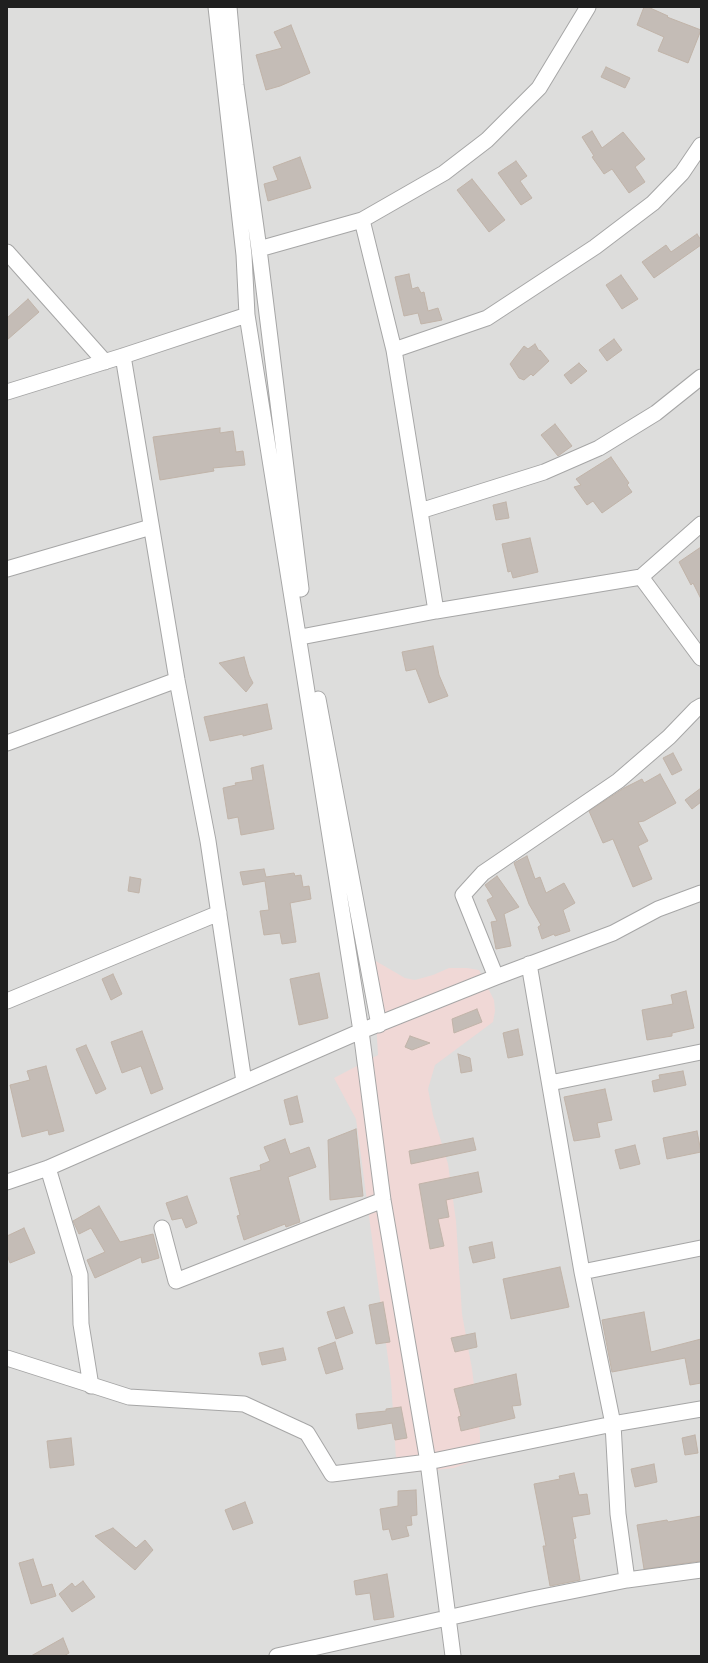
<!DOCTYPE html>
<style>
body{margin:0}
#map{position:relative;width:708px;height:1663px;overflow:hidden;background:#f0ede6;font-family:Raleway,sans-serif}
canvas{display:block}
.frame{position:absolute;inset:0;border:8px solid #1f1f1f;pointer-events:none}
</style>
<div id="map">
<canvas width="708" height="1663"></canvas>
<div class="frame"></div>
</div>
<script>
const c = document.querySelector('canvas').getContext('2d');
c.lineJoin = 'round';
function paint(path, color) {
  c.fillStyle = color;
  c.fill(path, 'evenodd');
}
function toPath(rows) {
  const path = new Path2D();
  for (const r of rows) {
    path.moveTo(r[0], r[1]);
    for (let i = 2; i < r.length; i += 2) path.lineTo(r[i], r[i + 1]);
  }
  return path;
}
function trace(path, color, width, dash) {
  c.strokeStyle = color;
  c.lineWidth = width;
  c.lineCap = dash ? 'butt' : 'round';
  c.setLineDash(dash || []);
  c.stroke(path);
}
const residential = toPath([
 [7,7,701,7,701,1656,7,1656]
]);
const commercial = toPath([
 [374,960,405,978,415,980,433,975,449,968,467,968,479,970,494,1000,495,1011,493,1022,435,1065,428,1089,433,1115,448,1164,456,1221,462,1314,472,1369,480,1434,480,1442,473,1461,454,1468,397,1474,391,1381,356,1119,334,1078,378,1055,374,988]
]);
const building = toPath([
 [644,7,648,7,668,16,667,17,701,30,688,63,658,51,664,37,637,25,644,7],
 [291,25,310,73,280,86,266,90,256,55,282,48,274,32,291,25],
 [606,67,630,78,625,88,601,77,606,67],
 [592,131,602,148,623,132,645,159,635,167,645,182,629,193,612,169,604,174,592,157,594,156,582,137,592,131],
 [300,157,311,188,268,201,264,184,278,180,273,167,300,157],
 [516,161,527,176,520,181,532,198,521,205,498,173,516,161],
 [472,179,505,220,489,232,457,190,472,179],
 [697,234,701,240,701,245,654,278,642,262,666,245,671,252,697,234],
 [409,274,412,289,418,287,421,293,424,292,428,311,438,308,442,320,421,324,418,313,404,316,395,277,409,274],
 [621,275,638,299,622,309,606,285,621,275],
 [28,299,39,312,7,340,7,318,28,299],
 [614,339,622,350,607,361,599,350,614,339],
 [535,344,539,351,540,350,549,361,533,376,531,374,524,380,519,378,510,364,524,346,528,349,535,344],
 [579,363,587,371,571,384,564,375,579,363],
 [555,424,572,446,558,456,541,435,555,424],
 [220,428,220,433,233,431,236,452,243,451,245,465,213,468,214,471,160,480,153,437,220,428],
 [611,457,629,483,627,485,632,492,602,513,593,501,587,505,574,487,581,485,576,479,611,457],
 [506,502,509,518,496,520,493,505,506,502],
 [530,538,538,572,513,578,511,571,508,572,502,544,530,538],
 [701,547,701,599,693,583,691,585,679,562,701,547],
 [433,646,439,675,448,696,429,703,416,669,406,671,402,652,433,646],
 [244,657,249,675,253,683,246,692,219,663,244,657],
 [267,704,272,729,243,736,243,734,210,741,204,717,267,704],
 [673,753,682,770,672,775,663,758,673,753],
 [263,765,274,829,241,835,238,817,228,819,223,788,236,785,235,783,253,780,251,768,263,765],
 [660,774,676,803,644,821,638,822,648,841,638,846,652,879,633,887,613,839,603,843,589,811,624,788,642,779,644,783,660,774],
 [701,788,701,802,692,809,685,800,701,788],
 [527,856,535,879,540,877,546,893,564,883,575,903,563,910,570,931,555,936,554,934,542,939,538,927,541,925,529,904,514,863,527,856],
 [264,869,266,877,294,873,295,876,301,875,303,887,309,886,311,899,290,903,296,942,282,944,280,933,264,935,260,911,269,910,265,881,243,885,240,872,264,869],
 [497,876,519,907,504,914,511,946,496,949,491,922,497,921,487,900,493,897,485,885,497,876],
 [130,877,141,879,139,893,128,891,130,877],
 [319,973,328,1018,299,1025,290,979,319,973],
 [113,974,122,994,111,1000,102,979,113,974],
 [686,991,694,1028,672,1033,672,1036,647,1040,642,1010,673,1004,671,995,686,991],
 [477,1009,482,1022,454,1033,452,1019,477,1009],
 [518,1029,523,1055,508,1058,503,1033,518,1029],
 [142,1031,163,1089,151,1094,141,1066,122,1073,111,1042,142,1031],
 [410,1036,430,1043,412,1050,405,1047,410,1036],
 [86,1045,106,1089,96,1094,76,1049,86,1045],
 [458,1054,470,1058,472,1071,461,1073,458,1054],
 [46,1066,64,1131,49,1135,48,1130,22,1137,10,1085,30,1080,27,1071,46,1066],
 [683,1071,686,1085,654,1092,652,1081,660,1079,659,1075,683,1071],
 [605,1089,612,1120,597,1123,600,1137,574,1141,564,1097,605,1089],
 [297,1096,303,1122,290,1125,284,1100,297,1096],
 [356,1129,363,1196,330,1200,328,1140,356,1129],
 [697,1131,701,1152,667,1159,663,1138,697,1131],
 [473,1138,476,1150,411,1164,409,1151,473,1138],
 [285,1139,290,1154,309,1147,316,1167,288,1177,300,1222,286,1227,285,1224,244,1240,237,1216,240,1215,230,1178,261,1170,260,1165,270,1161,264,1147,285,1139],
 [635,1145,640,1164,620,1169,615,1150,635,1145],
 [478,1172,482,1192,446,1200,449,1217,438,1219,444,1246,430,1249,419,1184,478,1172],
 [187,1196,197,1223,186,1228,182,1218,172,1220,166,1203,187,1196],
 [99,1206,120,1242,153,1234,159,1258,142,1263,141,1257,95,1278,87,1260,105,1252,91,1228,79,1234,73,1221,99,1206],
 [24,1228,35,1253,10,1263,7,1255,7,1236,24,1228],
 [492,1242,495,1258,473,1263,469,1247,492,1242],
 [560,1267,569,1307,511,1319,503,1279,560,1267],
 [383,1302,390,1342,376,1344,369,1305,383,1302],
 [344,1307,353,1333,336,1339,327,1312,344,1307],
 [644,1312,651,1352,701,1339,701,1383,690,1385,685,1358,612,1372,602,1320,644,1312],
 [475,1333,477,1347,455,1352,451,1338,475,1333],
 [335,1342,343,1369,326,1374,318,1348,335,1342],
 [283,1348,286,1360,262,1365,259,1353,283,1348],
 [516,1374,521,1405,512,1406,515,1418,461,1431,458,1417,461,1416,454,1389,516,1374],
 [401,1407,407,1438,395,1440,392,1423,358,1429,356,1414,386,1411,386,1409,401,1407],
 [695,1435,698,1453,685,1455,682,1438,695,1435],
 [71,1438,74,1465,50,1468,47,1441,71,1438],
 [654,1464,657,1482,635,1487,631,1469,654,1464],
 [574,1473,579,1495,587,1494,590,1514,572,1517,576,1538,573,1539,580,1580,550,1586,543,1546,546,1546,534,1484,560,1479,559,1476,574,1473],
 [416,1490,417,1515,411,1516,412,1525,406,1526,409,1536,392,1540,389,1529,383,1530,380,1509,398,1506,398,1491,416,1490],
 [245,1502,253,1523,233,1530,225,1510,245,1502],
 [701,1516,701,1561,644,1569,637,1525,667,1520,668,1522,701,1516],
 [113,1528,136,1548,145,1540,153,1550,135,1570,95,1536,113,1528],
 [33,1559,42,1587,52,1584,56,1596,31,1604,19,1563,33,1559],
 [387,1574,394,1617,374,1620,370,1593,356,1595,354,1581,387,1574],
 [83,1581,95,1597,72,1612,59,1594,72,1583,75,1587,83,1581],
 [63,1638,69,1653,64,1656,31,1656,63,1638]
]);
const street = toPath([
 [216,7,244,255,247,315,361,1031,383,1200,428,1462,453,1656],
 [229,7,236,85,259,249,301,589],
 [362,220,394,350,436,611],
 [259,249,362,220,444,173,487,140,539,88,588,7],
 [7,252,105,362],
 [394,350,487,318,595,247,653,203,682,173,701,145],
 [123,356,177,680,208,841,244,1082],
 [7,392,123,356,247,315],
 [420,511,544,472,599,448,656,413,701,377],
 [7,569,151,527],
 [641,577,701,658],
 [306,636,436,611,641,577,701,524],
 [318,699,379,1025],
 [7,743,177,680],
 [529,964,582,1272,613,1424,618,1514,627,1580],
 [496,977,463,895,483,873,618,781,669,737,696,709,701,706],
 [7,1001,219,913],
 [550,1083,701,1052],
 [48,1168,80,1275,81,1324,91,1386],
 [7,1182,48,1168,361,1031,496,977,613,933,658,909,701,893],
 [162,1228,176,1281,383,1200],
 [582,1272,701,1248],
 [7,1358,129,1397,244,1404,307,1433,332,1474,428,1462,613,1424,701,1409],
 [277,1656,532,1599,627,1580,701,1570]
]);
paint(residential, '#dddddc');
paint(commercial, '#f0d8d6');
paint(building, '#c4bcb6');
trace(building, '#c1b4a9', 1);
trace(street, '#a6a6a6', 17);
trace(street, '#fff', 15);
</script>
